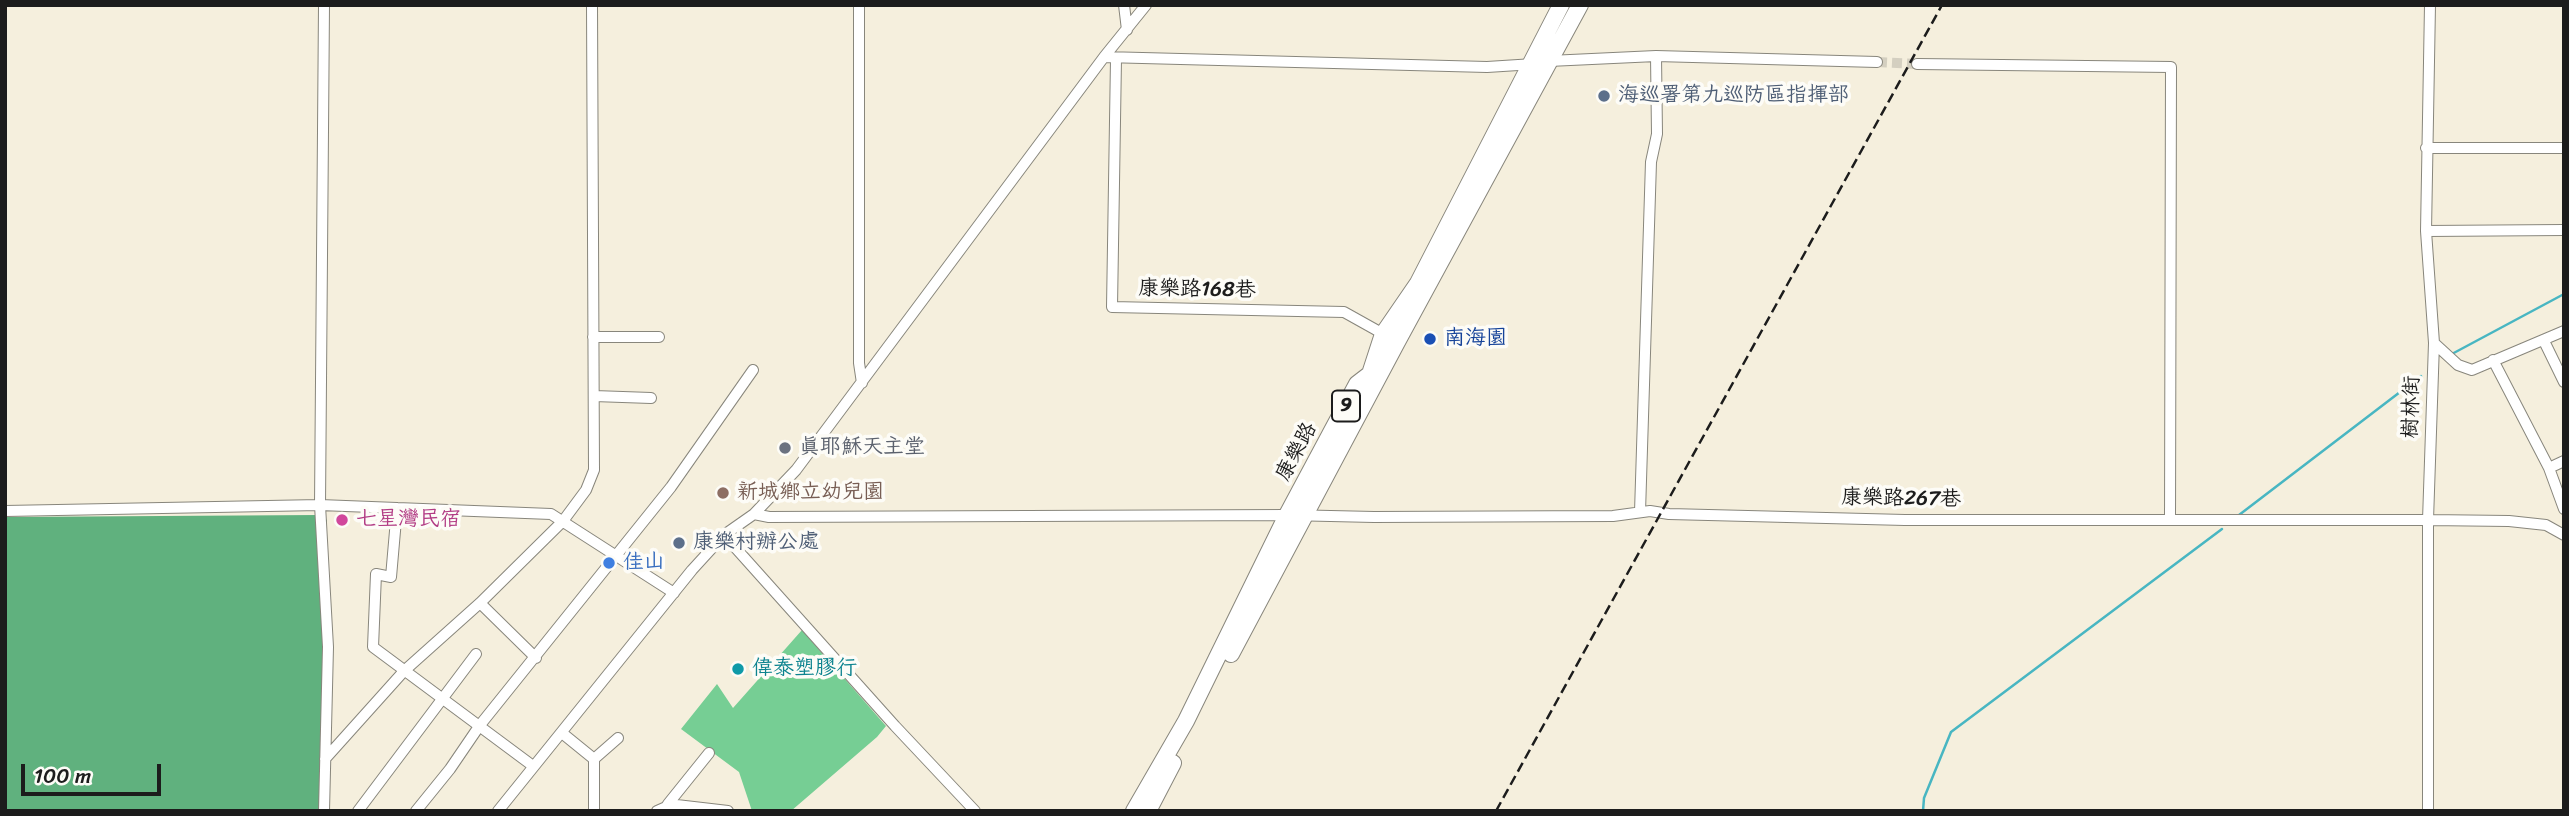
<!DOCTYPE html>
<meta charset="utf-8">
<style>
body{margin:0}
#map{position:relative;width:2569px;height:816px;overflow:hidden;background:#f5efdd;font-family:Sriracha,sans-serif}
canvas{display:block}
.frame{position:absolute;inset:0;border:7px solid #1c1c1c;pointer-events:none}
.scale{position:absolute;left:21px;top:764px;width:140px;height:32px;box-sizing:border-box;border:4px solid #1c1c1c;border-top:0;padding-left:9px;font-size:21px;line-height:24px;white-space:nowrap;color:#1c1c1c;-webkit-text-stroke:5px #fdfcf7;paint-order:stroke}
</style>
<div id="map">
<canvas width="2569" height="816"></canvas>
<div class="frame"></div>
<div class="scale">100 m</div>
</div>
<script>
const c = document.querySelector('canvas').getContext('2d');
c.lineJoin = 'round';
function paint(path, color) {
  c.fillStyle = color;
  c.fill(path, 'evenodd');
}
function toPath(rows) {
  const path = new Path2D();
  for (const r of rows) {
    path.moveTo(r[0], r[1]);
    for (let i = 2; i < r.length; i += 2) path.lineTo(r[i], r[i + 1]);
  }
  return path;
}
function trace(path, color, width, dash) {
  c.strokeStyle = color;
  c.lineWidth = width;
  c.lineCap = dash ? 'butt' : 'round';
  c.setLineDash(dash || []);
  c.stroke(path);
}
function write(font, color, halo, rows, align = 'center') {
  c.font = font + ' Sriracha,"LXGW WenKai TC",sans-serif';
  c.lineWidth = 7;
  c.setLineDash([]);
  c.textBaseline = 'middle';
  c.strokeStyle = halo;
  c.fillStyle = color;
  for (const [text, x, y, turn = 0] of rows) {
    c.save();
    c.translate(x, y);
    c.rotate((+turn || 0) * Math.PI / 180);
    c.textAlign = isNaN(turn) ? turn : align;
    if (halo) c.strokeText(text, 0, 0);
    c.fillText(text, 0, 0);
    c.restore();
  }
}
const green = toPath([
 [802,630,886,726,877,737,791,811,752,811,739,772,681,729,717,684,733,708]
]);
const forest = toPath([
 [318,515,327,520,323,811,5,811,5,517]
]);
const stream = toPath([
 [2450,355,2564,294],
 [2239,515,2421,376],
 [1923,811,1924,798,1951,732,2222,529]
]);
const minorTunnel = toPath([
 [1877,62,1917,64]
]);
const minor = toPath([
 [859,5,859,363,862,383],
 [1124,5,1127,30],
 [1104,57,1487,67,1534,64],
 [1116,59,1112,307,1344,312,1387,336],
 [1549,61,1656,56,1877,62],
 [1917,64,2171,67,2170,520],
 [2426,148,2564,148],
 [2426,231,2564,230],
 [593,337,659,337],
 [2544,341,2564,382],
 [2434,343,2458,365,2472,370,2564,331],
 [2493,360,2549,468,2564,509],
 [594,396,651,398],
 [2549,468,2564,461],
 [397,508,391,577,376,574,373,647,533,766],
 [5,511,320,505,551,514,674,593],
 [1640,512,1651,162,1657,134,1656,56],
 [754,514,769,517,1287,515,1374,517,1613,516,1650,511,1669,514,1905,520,2428,520,2509,521,2546,525,2564,535],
 [724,535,895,726,975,811],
 [480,603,536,658],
 [562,733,594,759,594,811],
 [325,759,404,671,480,603,563,521,586,490,594,470,592,5],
 [594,759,618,738],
 [668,804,709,753],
 [324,811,328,647,320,505,324,5],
 [358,811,476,654],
 [416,811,450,769,480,725,671,487,753,370],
 [498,811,692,570,724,535,754,514,796,470,1104,57,1146,5],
 [657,811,666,807,668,804,728,811],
 [2428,811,2428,520,2434,343,2426,231,2430,5]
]);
const primary = toPath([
 [1231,654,1397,342,1580,5],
 [1134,811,1186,721,1287,515,1357,384,1370,374,1383,334,1418,283,1561,5],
 [1148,811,1173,763]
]);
const rail = toPath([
 [1496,811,1942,5]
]);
const markers = [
 [1604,96,7,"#5c6f8a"],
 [1430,339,7,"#1a4fb4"],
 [785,448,7,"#6b7280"],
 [723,493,7,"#8d6e63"],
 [342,520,7,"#d1479c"],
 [679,543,7,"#5c6f8a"],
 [609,563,7,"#3f7fe0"],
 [738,669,7,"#0f9aa8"]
];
const shields = [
 [1346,406,28]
];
const shieldNames = [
 ["9",1346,406]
];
const serviceNames = [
 ["海巡署第九巡防區指揮部",1618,96],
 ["康樂村辦公處",693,543]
];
const streetNames = [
 ["康樂路168巷",1197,290,1],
 ["樹林街",2412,407,-88],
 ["康樂路",1297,452,-62],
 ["康樂路267巷",1901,499,1]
];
const transitNames = [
 ["南海園",1444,339]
];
const worshipNames = [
 ["真耶穌天主堂",799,448]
];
const educationNames = [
 ["新城鄉立幼兒園",737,493]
];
const hotelNames = [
 ["七星灣民宿",356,520]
];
const shopNames = [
 ["佳山",623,563]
];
const cultureNames = [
 ["偉泰塑膠行",752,669]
];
paint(green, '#76ce94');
paint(forest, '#60b17e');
trace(stream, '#48b6c2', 2.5);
trace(minorTunnel, '#d4cfc0', 10, [10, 5]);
trace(minor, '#88867c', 12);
trace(primary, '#88867c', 18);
trace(minor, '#fff', 10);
trace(primary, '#fff', 16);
trace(rail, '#1c1c1c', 2.5, [10, 5]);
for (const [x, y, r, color] of markers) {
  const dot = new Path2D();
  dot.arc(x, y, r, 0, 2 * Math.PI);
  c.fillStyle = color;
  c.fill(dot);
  trace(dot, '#fdfcf7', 2.5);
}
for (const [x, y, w] of shields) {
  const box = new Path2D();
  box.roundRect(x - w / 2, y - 15.5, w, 31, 5);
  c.fillStyle = '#fdfcf7';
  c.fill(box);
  trace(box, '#1c1c1c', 2);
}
write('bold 19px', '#1c1c1c', null, shieldNames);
write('21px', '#4e5e75', '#fdfcf7', serviceNames, 'left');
write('21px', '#1c1c1c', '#fdfcf7', streetNames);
write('21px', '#164399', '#fdfcf7', transitNames, 'left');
write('21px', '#5b616d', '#fdfcf7', worshipNames, 'left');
write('21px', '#785e54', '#fdfcf7', educationNames, 'left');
write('21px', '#b23c85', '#fdfcf7', hotelNames, 'left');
write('21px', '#366cbe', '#fdfcf7', shopNames, 'left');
write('21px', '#0d838f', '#fdfcf7', cultureNames, 'left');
</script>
